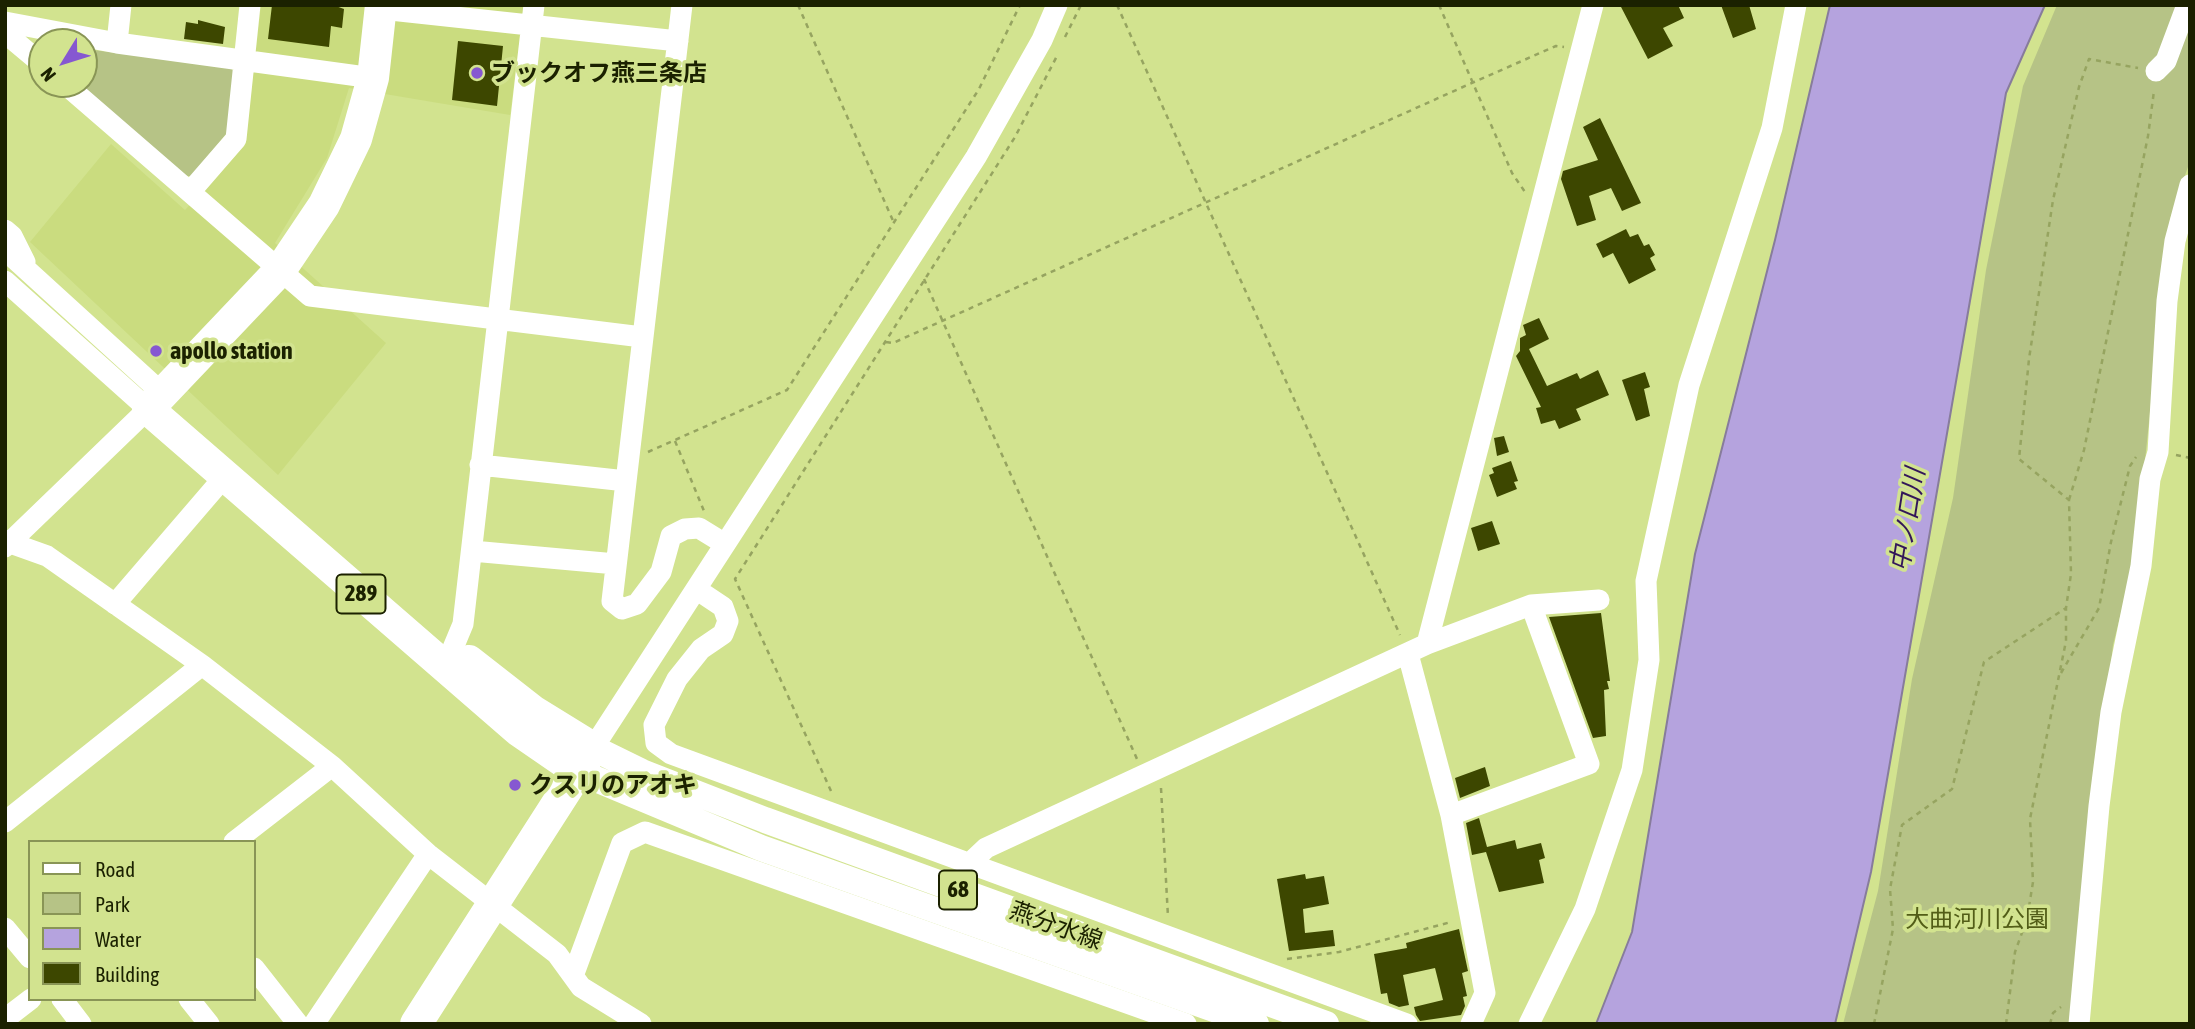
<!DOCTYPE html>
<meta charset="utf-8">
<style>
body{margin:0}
#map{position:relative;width:2195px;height:1029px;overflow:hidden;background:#d2e38f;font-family:"Asap Condensed",sans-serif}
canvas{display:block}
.frame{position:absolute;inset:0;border:7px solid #1b2100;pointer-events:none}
.legend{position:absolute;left:28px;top:840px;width:228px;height:161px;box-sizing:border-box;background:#d2e38f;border:2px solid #899556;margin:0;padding:9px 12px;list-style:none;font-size:21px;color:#1b2100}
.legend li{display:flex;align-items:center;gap:14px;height:35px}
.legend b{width:35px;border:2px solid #899556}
.north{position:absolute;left:28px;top:28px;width:70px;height:70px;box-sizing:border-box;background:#d2e38f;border:2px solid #899556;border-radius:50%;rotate:232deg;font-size:19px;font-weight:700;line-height:28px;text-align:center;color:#1b2100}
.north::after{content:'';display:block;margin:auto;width:24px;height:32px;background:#8658d1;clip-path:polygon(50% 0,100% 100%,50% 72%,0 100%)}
</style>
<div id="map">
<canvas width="2195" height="1029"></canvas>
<div class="frame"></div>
<ul class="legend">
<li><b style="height:9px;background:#fff"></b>Road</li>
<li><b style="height:19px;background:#b6c386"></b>Park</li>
<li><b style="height:19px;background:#b5a3de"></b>Water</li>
<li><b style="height:19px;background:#3d4700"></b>Building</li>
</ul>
<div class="north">N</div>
</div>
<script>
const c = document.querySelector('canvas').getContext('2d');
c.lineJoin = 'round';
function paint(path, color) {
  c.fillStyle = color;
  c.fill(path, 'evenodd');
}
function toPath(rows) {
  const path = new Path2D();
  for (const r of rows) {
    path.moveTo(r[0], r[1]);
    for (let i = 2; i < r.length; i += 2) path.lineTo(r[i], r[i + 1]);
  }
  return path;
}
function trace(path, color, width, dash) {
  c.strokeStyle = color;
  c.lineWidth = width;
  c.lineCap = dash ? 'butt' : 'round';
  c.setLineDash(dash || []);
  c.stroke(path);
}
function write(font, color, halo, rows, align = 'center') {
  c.font = font + ' "Asap Condensed","Noto Sans JP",sans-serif';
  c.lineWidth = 7;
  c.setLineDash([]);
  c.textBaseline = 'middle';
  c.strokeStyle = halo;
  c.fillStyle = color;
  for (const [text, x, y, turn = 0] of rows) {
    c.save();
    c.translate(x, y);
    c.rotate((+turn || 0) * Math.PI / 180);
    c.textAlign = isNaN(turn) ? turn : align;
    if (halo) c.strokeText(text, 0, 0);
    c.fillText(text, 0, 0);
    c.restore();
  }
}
const built = toPath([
 [261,5,524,5,510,115,349,88,327,158,275,243,386,343,278,475,30,242,111,144,185,210,245,145]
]);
const green = toPath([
 [2057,5,2190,5,2190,161,2170,219,2135,557,2113,645,2071,1024,1843,1024,1878,891,1912,679,1953,498,1986,270,2023,86],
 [84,49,229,66,235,73,227,133,191,176,182,176,75,84,84,84]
]);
const water = toPath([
 [1830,5,2045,5,2006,93,1871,872,1835,1024,1596,1024,1632,932,1695,554,1775,240,1830,5]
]);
const building = toPath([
 [272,5,333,5,344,9,342,28,331,26,329,47,268,39],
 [1620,5,1678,5,1684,18,1663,28,1673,46,1648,59],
 [1721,5,1749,5,1756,29,1733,38],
 [198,20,225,27,223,44,184,39,186,22,198,24],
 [458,41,503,46,497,106,452,100],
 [1600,118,1641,203,1622,211,1611,188,1589,196,1596,220,1577,226,1561,179,1563,171,1598,160,1583,127],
 [1626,229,1630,237,1638,234,1644,246,1649,244,1655,255,1650,258,1656,270,1629,284,1613,253,1603,258,1596,244],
 [1539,318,1549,339,1529,349,1547,386,1577,373,1580,379,1598,370,1609,395,1576,409,1581,420,1559,429,1555,420,1541,424,1536,408,1541,407,1516,356,1520,351,1520,338,1526,335,1523,325],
 [1645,372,1650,387,1644,389,1650,416,1636,421,1622,380],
 [1504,436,1509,452,1497,456,1494,438],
 [1511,461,1518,481,1514,482,1517,489,1497,497,1489,475,1494,473,1492,468],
 [1492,521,1500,544,1478,551,1471,528],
 [1601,613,1610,681,1607,681,1609,689,1604,690,1606,736,1593,738,1549,617],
 [1485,767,1490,786,1460,798,1455,778],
 [1479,818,1487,847,1515,840,1517,849,1541,843,1545,858,1539,860,1544,883,1499,892,1486,852,1472,855,1466,823],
 [1305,874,1306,879,1324,876,1329,904,1303,909,1305,933,1333,930,1335,946,1289,951,1277,879],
 [1459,929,1468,971,1462,973,1467,996,1463,997,1465,1006,1461,1015,1420,1021,1416,1015,1414,1007,1443,1000,1435,968,1403,975,1409,1005,1399,1007,1389,1003,1387,993,1381,994,1374,954,1407,948,1406,943]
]);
const path = toPath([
 [798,5,894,223],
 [1117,5,1400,635],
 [1439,5,1512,173,1525,192],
 [1065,37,1081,5],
 [924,279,1137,759],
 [886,342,893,343,1474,82,1556,46,1564,47],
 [675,441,704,511],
 [648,452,787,390,979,89,1020,5],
 [2176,455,2190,458],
 [2069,500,2084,450,2148,136,2154,91],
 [2061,673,2099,608,2111,542,2130,466,2136,457],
 [1161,788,1168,917],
 [831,791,735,579,1015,137,1057,56],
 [1287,959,1339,952,1451,922],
 [1874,1024,1893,929,1890,889,1902,825,1952,789,1984,662,2066,608],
 [2006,1024,2015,952,2027,919,2033,882,2030,819,2066,641,2066,608,2071,574,2069,500,2019,459,2029,359,2053,200,2079,87,2089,59,2138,68],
 [2050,1024,2053,1013,2061,1007]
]);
const minor = toPath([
 [682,5,612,601,622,609,637,604,661,572,671,536,685,529,699,528,725,544],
 [381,9,678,41],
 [5,22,117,43,373,78],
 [5,33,42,64],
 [117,43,121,5],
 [2156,71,2166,61,2187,5],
 [65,84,310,296,642,337],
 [190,192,236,139,250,5],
 [5,230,12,236,25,262],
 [5,250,162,393],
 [5,281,148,409,5,547],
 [480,465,626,481],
 [5,541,47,556,202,665,332,766,428,854,557,954,581,987,641,1024],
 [472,551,616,564],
 [696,589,723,607,728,621,723,634,701,649,677,679,654,725,656,743,671,754,1407,1024],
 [115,604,225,476],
 [1427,644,1593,5],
 [453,648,463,624,534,5],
 [1408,654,1451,815,1485,993,1471,1024],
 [593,748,976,157,1042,40,1057,5],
 [1451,815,1589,764,1531,605],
 [5,822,202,665],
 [234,842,332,766],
 [969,864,986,848,1427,644,1531,605,1599,600],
 [5,928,30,958],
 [254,968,298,1024],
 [573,976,622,843,645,832,1186,1024],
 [62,999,81,1024],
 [189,999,209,1024],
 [5,1019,31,999],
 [314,1024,428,854],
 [1529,1024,1585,909,1632,770,1649,660,1646,581,1689,385,1772,128,1796,5],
 [2079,1024,2099,806,2111,712,2141,566,2150,479,2158,452,2167,301,2175,241,2190,185]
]);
const major = toPath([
 [593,748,642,772,765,820,1326,1024],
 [579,772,761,848,1256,1024]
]);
const highway = toPath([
 [381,5,373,78,356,139,324,205,281,269,148,409,518,730,579,772],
 [416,1024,593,748,533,711,469,661]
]);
const markers = [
 [477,73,7,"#8658d1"],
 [156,351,7,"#8658d1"],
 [515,785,7,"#8658d1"]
];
const shields = [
 [361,594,49],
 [958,890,38]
];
const shieldNames = [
 ["289",361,594],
 ["68",958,890]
];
const poiNames = [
 ["ブックオフ燕三条店",491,73],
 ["apollo station",170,351],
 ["クスリのアオキ",529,785]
];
const parkNames = [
 ["大曲河川公園",1977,919]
];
const streetNames = [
 ["燕分水線",1056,926,20]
];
const waterNames = [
 ["中ノ口川",1908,520,-81]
];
paint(built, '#cadc7f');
paint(green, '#b6c386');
paint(water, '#b5a3de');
trace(water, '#877c9b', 2);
paint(building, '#3d4700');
trace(path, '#96a460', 2.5, [5, 5]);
trace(minor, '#fff', 21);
trace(major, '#fff', 26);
trace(highway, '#fff', 32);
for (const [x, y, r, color] of markers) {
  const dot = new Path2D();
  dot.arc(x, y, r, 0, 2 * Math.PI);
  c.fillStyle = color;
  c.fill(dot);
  trace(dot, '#d2e38f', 2.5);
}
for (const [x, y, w] of shields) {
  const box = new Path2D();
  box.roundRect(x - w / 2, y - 19.5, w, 39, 5);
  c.fillStyle = '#d2e38f';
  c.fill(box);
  trace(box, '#1b2100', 2);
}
write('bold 23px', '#1b2100', null, shieldNames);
write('bold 24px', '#1b2100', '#d2e38f', poiNames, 'left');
write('24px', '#525d17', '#d2e38f', parkNames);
write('24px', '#1b2100', '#d2e38f', streetNames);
write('italic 26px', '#33165a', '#d2e38f', waterNames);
</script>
